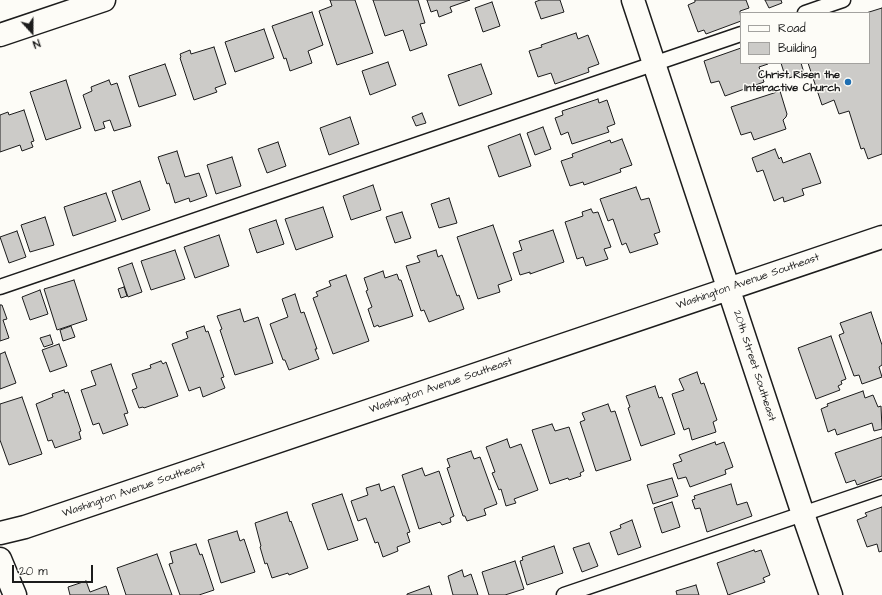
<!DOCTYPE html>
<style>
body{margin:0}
#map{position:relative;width:882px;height:595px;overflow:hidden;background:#fdfcf7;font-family:"Architects Daughter",sans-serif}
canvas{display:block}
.legend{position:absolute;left:740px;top:12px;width:130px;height:52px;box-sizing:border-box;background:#fdfcf7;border:1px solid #a3a29f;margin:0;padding:5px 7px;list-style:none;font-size:12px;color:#1c1c1c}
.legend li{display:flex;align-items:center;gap:8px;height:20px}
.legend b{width:20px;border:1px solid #a3a29f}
.north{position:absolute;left:12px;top:12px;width:40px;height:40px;-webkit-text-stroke:3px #fdfcf7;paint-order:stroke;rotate:159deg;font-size:11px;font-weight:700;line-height:16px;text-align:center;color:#1c1c1c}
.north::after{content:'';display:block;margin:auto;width:14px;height:18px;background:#1c1c1c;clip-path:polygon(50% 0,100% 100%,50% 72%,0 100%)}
.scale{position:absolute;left:12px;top:565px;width:81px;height:18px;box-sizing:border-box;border:2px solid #1c1c1c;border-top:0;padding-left:5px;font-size:12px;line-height:14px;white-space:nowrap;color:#1c1c1c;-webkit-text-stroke:3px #fdfcf7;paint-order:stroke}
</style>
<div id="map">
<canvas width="882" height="595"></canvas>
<ul class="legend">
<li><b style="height:5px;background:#fdfcf7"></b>Road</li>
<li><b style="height:11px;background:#cccbc8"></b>Building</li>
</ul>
<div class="north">N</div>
<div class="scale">20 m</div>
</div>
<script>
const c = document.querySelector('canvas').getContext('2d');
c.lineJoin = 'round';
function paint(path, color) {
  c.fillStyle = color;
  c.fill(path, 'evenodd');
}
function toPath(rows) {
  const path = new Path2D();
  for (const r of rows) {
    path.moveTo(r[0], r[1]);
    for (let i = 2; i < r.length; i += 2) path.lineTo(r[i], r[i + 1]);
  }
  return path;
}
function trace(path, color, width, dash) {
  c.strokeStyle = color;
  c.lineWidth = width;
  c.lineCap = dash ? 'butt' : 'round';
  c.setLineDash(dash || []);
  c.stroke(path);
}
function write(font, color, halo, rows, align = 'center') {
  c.font = font + ' "Architects Daughter",sans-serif';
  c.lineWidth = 3;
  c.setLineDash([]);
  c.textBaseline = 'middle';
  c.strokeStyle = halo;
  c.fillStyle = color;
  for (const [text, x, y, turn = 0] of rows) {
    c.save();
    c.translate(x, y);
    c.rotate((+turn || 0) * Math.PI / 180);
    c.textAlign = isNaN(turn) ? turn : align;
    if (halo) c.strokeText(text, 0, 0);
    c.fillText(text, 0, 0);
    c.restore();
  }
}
const building = toPath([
 [330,0,355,0,373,53,337,65,319,11,332,6,330,0],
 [373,0,418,0,425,23,420,24,427,45,410,51,403,30,385,36,373,0],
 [427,0,470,0,450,7,452,12,439,17,437,10,431,12,427,0],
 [540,0,560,0,564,12,541,19,535,2,540,0],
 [695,0,746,0,749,8,740,11,741,21,706,34,704,30,698,32,688,5,695,2,695,0],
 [765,0,781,0,782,3,769,8,765,0],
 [492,2,500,26,483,32,475,8,492,2],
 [882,8,882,154,868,159,864,148,861,149,849,111,839,114,834,100,822,105,808,63,869,63,869,13,866,13,882,8],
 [312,12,323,45,308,51,312,63,290,71,286,58,284,59,272,26,312,12],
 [264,29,274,58,235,72,225,42,264,29],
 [576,33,578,39,588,35,599,64,588,68,589,72,555,84,551,73,538,77,529,51,542,47,541,45,576,33],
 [214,47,226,84,215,88,217,92,194,100,180,58,181,57,180,54,190,50,191,54,214,47],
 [741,48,741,63,768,63,768,64,759,67,764,82,725,96,719,81,711,83,704,61,741,48],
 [388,62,396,85,370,95,362,71,388,62],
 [781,63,801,63,804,73,786,79,781,63],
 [165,64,176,95,139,107,129,76,165,64],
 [481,64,492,94,459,106,448,75,481,64],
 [66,80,81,128,46,140,30,92,66,80],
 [109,80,111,85,117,83,131,126,114,131,110,120,103,122,105,128,95,131,83,95,92,91,91,87,109,80],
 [780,91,787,114,786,117,783,120,786,129,754,140,751,132,741,135,731,107,780,91],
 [598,99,599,103,607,100,615,124,607,127,609,132,572,144,568,132,561,135,555,118,563,115,562,111,598,99],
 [24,110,34,141,31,142,33,147,22,151,20,145,0,152,0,115,8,112,9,115,24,110],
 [422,113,426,123,416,126,412,117,422,113],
 [350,117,359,144,329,155,320,128,350,117],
 [543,127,551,149,535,155,527,133,543,127],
 [520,134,531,166,499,177,488,146,520,134],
 [622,139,632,165,620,169,621,172,584,185,583,182,570,186,561,161,573,157,572,154,610,140,611,143,622,139],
 [278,142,286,166,267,173,258,149,278,142],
 [775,149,779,159,781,157,783,163,810,153,821,183,802,189,804,195,784,202,783,197,774,201,763,170,757,172,752,158,775,149],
 [177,151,185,177,199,173,207,196,190,202,189,198,175,203,169,183,167,184,158,157,177,151],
 [232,157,241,186,216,194,207,165,232,157],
 [140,181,150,210,122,220,112,191,140,181],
 [373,185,381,210,351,220,343,196,373,185],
 [636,187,641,200,649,198,660,232,654,234,658,244,630,253,626,243,622,245,613,219,608,221,600,199,636,187],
 [106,193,116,221,73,236,64,207,106,193],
 [449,198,457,223,439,228,431,204,449,198],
 [323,207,333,237,296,250,285,219,323,207],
 [591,209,593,213,598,212,611,247,604,249,608,259,586,266,583,257,577,259,565,222,583,216,582,212,591,209],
 [402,212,411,238,395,243,386,217,402,212],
 [45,217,54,245,30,252,21,225,45,217],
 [276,220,284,244,257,253,249,229,276,220],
 [493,225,512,280,498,285,500,292,478,299,457,237,493,225],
 [553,230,564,262,530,274,530,272,520,275,513,253,522,250,519,241,553,230],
 [17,231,26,257,9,263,0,237,17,231],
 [219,235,229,266,195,278,184,247,219,235],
 [175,250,185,279,151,290,141,261,175,250],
 [436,250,438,257,442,255,457,296,459,295,464,309,429,322,424,310,421,311,406,266,420,262,417,256,436,250],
 [132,263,142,292,128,297,118,268,132,263],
 [383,271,385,278,397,274,399,280,401,280,413,316,379,327,378,325,374,327,368,309,372,307,366,291,368,290,364,278,383,271],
 [346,275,369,341,333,354,313,298,318,296,316,292,331,286,329,281,346,275],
 [74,280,87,320,57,330,44,289,74,280],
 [124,287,127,296,121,298,118,289,124,287],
 [40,290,48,314,30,320,22,297,40,290],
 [295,294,301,313,304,312,317,349,315,349,319,359,289,370,285,360,283,360,270,324,288,317,282,299,295,294],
 [0,305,2,305,7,319,3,320,9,338,0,341,0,305],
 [240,309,244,322,258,317,273,363,235,375,220,330,222,329,217,316,240,309],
 [871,312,882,345,882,365,879,367,882,377,862,384,859,375,854,376,839,335,844,333,840,323,871,312],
 [71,326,75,337,63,341,60,330,71,326],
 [204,326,206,332,208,331,224,377,221,378,225,388,203,397,200,387,189,391,172,344,188,338,186,332,204,326],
 [50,335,53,344,44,347,40,338,50,335],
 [831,336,846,379,841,381,842,384,838,386,840,390,816,399,798,348,831,336],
 [59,344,67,366,50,372,42,350,59,344],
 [5,352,16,383,0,389,0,354,5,352],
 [161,361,163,364,166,362,178,396,144,408,143,407,139,408,132,390,137,388,132,374,151,368,150,365,161,361],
 [111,364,128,413,124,414,128,425,103,434,99,423,93,425,81,390,96,385,91,371,111,364],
 [697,372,701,384,704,383,717,420,713,422,716,432,692,440,689,428,684,430,672,394,684,390,679,379,697,372],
 [655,386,659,398,662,397,675,434,641,446,628,408,630,407,626,396,655,386],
 [64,390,65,393,68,392,81,431,79,432,81,439,55,448,52,440,48,441,36,404,53,397,52,394,64,390],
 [863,391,865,398,873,395,878,407,881,406,882,429,874,431,872,423,837,435,835,429,828,432,821,409,828,406,827,404,863,391],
 [22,397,42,454,9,465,0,440,0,404,22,397],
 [608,404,611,412,615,411,631,460,596,471,580,422,585,420,582,413,608,404],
 [552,424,555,431,569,427,584,471,580,473,581,476,569,480,568,478,550,484,532,430,552,424],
 [882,437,882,476,857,485,855,480,846,483,835,453,882,437],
 [507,439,510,448,521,444,538,490,514,499,516,503,506,506,501,489,499,490,492,473,495,472,486,447,507,439],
 [715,442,716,445,724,442,733,467,725,470,726,474,690,487,686,477,678,479,673,464,682,461,679,455,715,442],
 [471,451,474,459,480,457,497,504,484,509,486,515,467,521,465,516,463,516,447,468,450,467,447,459,471,451],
 [422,468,425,476,439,471,454,516,450,518,451,522,442,525,440,522,419,529,402,475,422,468],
 [672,478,678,496,653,504,647,485,672,478],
 [379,484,381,491,394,486,410,532,407,533,410,542,397,547,398,551,383,557,378,542,375,543,366,518,358,521,351,501,368,495,366,488,379,484],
 [731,484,737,505,747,502,752,516,707,532,700,508,695,509,692,500,695,499,694,496,731,484],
 [342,494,358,540,328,550,312,504,342,494],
 [672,502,680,527,662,533,654,508,672,502],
 [882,507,882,551,879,552,877,544,867,547,857,520,867,516,865,513,882,507],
 [287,512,290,522,291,521,308,568,289,575,288,573,272,578,267,563,265,564,260,547,261,546,255,523,287,512],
 [632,520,641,547,618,555,610,532,621,528,620,525,632,520],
 [237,531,240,541,244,539,255,572,221,583,208,540,237,531],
 [589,543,598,566,582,572,573,548,589,543],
 [196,544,200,555,202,554,214,590,199,595,180,595,169,564,173,563,170,552,196,544],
 [554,546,563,573,527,585,520,561,523,560,522,557,554,546],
 [754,550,755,552,761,550,770,575,763,578,765,582,728,595,717,563,754,550],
 [157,554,172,595,126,595,117,568,157,554],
 [515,561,524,589,505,595,489,595,482,572,515,561],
 [462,570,464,577,471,574,478,595,453,595,448,576,462,570],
 [86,581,90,592,106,586,109,595,70,595,68,587,86,581],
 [696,585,699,595,677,595,676,591,696,585],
 [429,586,432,595,407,595,407,594,429,586]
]);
const service = toPath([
 [805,13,843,0],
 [0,287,741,34],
 [564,595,882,487]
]);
const minor = toPath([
 [633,0,803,514,831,595],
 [0,533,25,527,882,237],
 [0,559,15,595]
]);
const tertiary = toPath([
 [0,35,104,0]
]);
const markers = [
 [848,82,4,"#1f6fb2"]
];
const poiNames = [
 ["Christ Risen the",840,76],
 ["Interactive Church",840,89]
];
const streetNames = [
 ["Washington Avenue Southeast",748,282,-19],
 ["20th Street Southeast",754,366,72],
 ["Washington Avenue Southeast",441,386,-19],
 ["Washington Avenue Southeast",134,490,-19]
];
paint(building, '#cccbc8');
trace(building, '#1c1c1c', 1);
trace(service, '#1c1c1c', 17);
trace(minor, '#1c1c1c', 25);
trace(tertiary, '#1c1c1c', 25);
trace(service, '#fdfcf7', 14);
trace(minor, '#fdfcf7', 22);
trace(tertiary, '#fdfcf7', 22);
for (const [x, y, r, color] of markers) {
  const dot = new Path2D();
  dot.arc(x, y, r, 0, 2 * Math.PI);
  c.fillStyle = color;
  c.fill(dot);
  trace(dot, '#fdfcf7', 1.5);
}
write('bold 11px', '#1c1c1c', '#fdfcf7', poiNames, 'right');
write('11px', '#1c1c1c', '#fdfcf7', streetNames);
</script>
